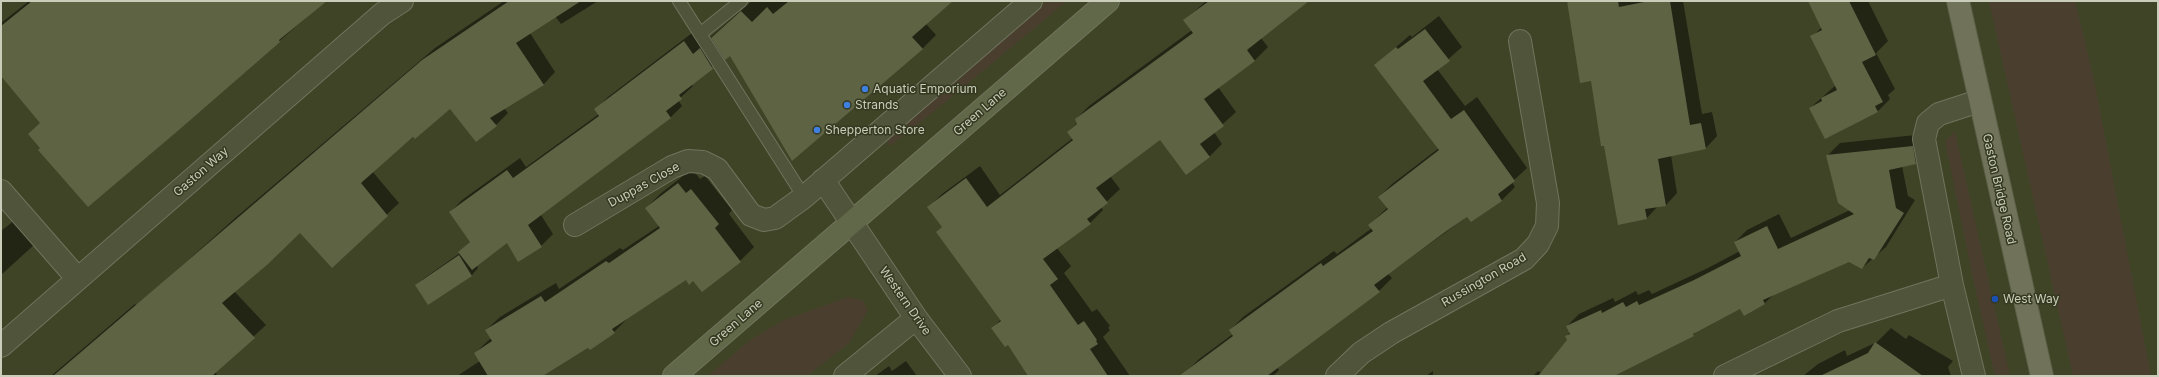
<!DOCTYPE html>
<style>
body{margin:0}
#map{position:relative;width:2159px;height:377px;overflow:hidden;background:#404427;font-family:Inter,sans-serif}
canvas{display:block}
.frame{position:absolute;inset:0;border:2px solid #c9cdb9;pointer-events:none}
</style>
<div id="map">
<canvas width="2159" height="377"></canvas>
<div class="frame"></div>
</div>
<script>
const c = document.querySelector('canvas').getContext('2d');
c.lineJoin = 'round';
function paint(path, color) {
  c.fillStyle = color;
  c.fill(path, 'evenodd');
}
function toPath(rows) {
  const path = new Path2D();
  for (const r of rows) {
    path.moveTo(r[0], r[1]);
    for (let i = 2; i < r.length; i += 2) path.lineTo(r[i], r[i + 1]);
  }
  return path;
}
function trace(path, color, width, dash) {
  c.strokeStyle = color;
  c.lineWidth = width;
  c.lineCap = dash ? 'butt' : 'round';
  c.setLineDash(dash || []);
  c.stroke(path);
}
function write(font, color, halo, rows, align = 'center') {
  c.font = font + ' Inter,sans-serif';
  c.lineWidth = 3;
  c.setLineDash([]);
  c.textBaseline = 'middle';
  c.strokeStyle = halo;
  c.fillStyle = color;
  for (const [text, x, y, turn = 0] of rows) {
    c.save();
    c.translate(x, y);
    c.rotate((+turn || 0) * Math.PI / 180);
    c.textAlign = isNaN(turn) ? turn : align;
    if (halo) c.strokeText(text, 0, 0);
    c.fillText(text, 0, 0);
    c.restore();
  }
}
const green = toPath([
 [1047,1,1067,1,943,104,890,146,887,139],
 [1989,1,2075,1,2094,80,2151,376,2073,376],
 [1955,131,1957,141,2010,376,1995,376,1973,278,1945,141],
 [848,297,862,300,868,310,849,343,807,376,708,376,750,340,784,320]
]);
const shadow = toPath([
 [29,1,325,1,179,129,41,148,41,122,1,74,1,23],
 [504,1,598,1,561,24,555,16,530,33,555,72,544,84,504,108,508,113,496,125,450,107,372,171,399,203,332,266,300,232,234,291,266,325,215,372,217,374,215,376,51,376,135,304,137,306,234,219,435,48],
 [752,1,951,1,926,24,936,35,923,48,792,159,730,55,724,56,691,84,693,86,678,100,682,106,670,118,541,215,553,234,541,246,507,242,477,265,478,268,472,275,429,304,416,285,423,279,460,253,459,252,471,241,450,212,462,200,520,158,526,167,599,114,596,109,608,97,696,30,705,42],
 [1206,1,1307,1,1261,38,1268,47,1255,60,1218,87,1236,112,1214,132,1222,144,1209,157,1160,139,1110,176,1120,189,1101,207,1103,210,1090,223,1057,248,1071,266,1064,273,1092,312,1097,309,1110,326,1108,328,1110,330,1103,337,1130,376,1032,376,1008,344,993,328,1001,319,937,232,943,226,929,207,942,194,980,166,1000,195,1073,138,1068,132,1078,122,1076,119,1089,106,1192,30,1185,20],
 [1567,1,1683,1,1702,114,1712,112,1717,136,1706,148,1671,155,1677,193,1666,205,1658,206,1647,218,1605,144,1592,80],
 [1809,1,1868,1,1888,41,1876,53,1895,89,1888,95,1890,99,1878,111,1826,138,1810,108,1836,85,1812,37,1822,27],
 [1439,16,1462,47,1437,69,1465,106,1477,97,1527,168,1512,182,1515,187,1502,200,1471,221,1468,216,1388,274,1392,278,1379,291,1277,367,1279,370,1273,376,1189,376,1186,372,1199,359,1233,334,1230,330,1243,317,1334,251,1337,254,1372,228,1369,225,1388,207,1379,197,1392,184,1439,148,1375,65,1410,35,1412,37],
 [1925,134,1928,150,1915,163,1902,166,1908,196,1915,200,1886,247,1862,268,1849,261,1773,295,1764,304,1741,308,1698,330,1693,335,1612,376,1533,376,1538,371,1542,373,1569,340,1567,336,1570,332,1567,326,1579,314,1613,298,1615,302,1636,291,1638,295,1649,290,1652,294,1708,268,1740,251,1735,242,1747,230,1779,214,1791,238,1850,210,1828,155,1840,143],
 [692,169,700,179,705,176,732,210,729,214,754,247,740,261,702,291,693,280,686,279,628,318,614,332,543,376,457,376,480,361,475,353,491,338,486,330,500,317,556,283,559,289,620,248,623,250,659,226,646,208,660,194],
 [15,220,35,244,1,275,1,231],
 [1891,328,1906,339,1909,335,1953,361,1948,367,1951,376,1803,376,1818,364,1845,350,1847,356,1877,342],
 [906,361,917,376,875,376,889,366,892,371],
 [1433,371,1433,376,1426,376]
]);
const building = toPath([
 [32,1,327,1,279,40,280,42,180,129,88,207,38,150,40,148,28,134,40,123,1,76,1,26],
 [509,1,581,1,516,43,544,85,490,118,497,126,476,142,450,109,415,139,413,137,361,183,388,216,332,268,300,233,268,264,222,303,255,338,212,376,53,376,422,60],
 [789,1,953,1,912,37,923,49,792,161,730,56,725,60,711,38,741,11,752,22,767,7,773,14],
 [1209,1,1309,1,1247,50,1255,61,1204,99,1224,126,1200,144,1210,157,1186,175,1160,140,1096,188,1108,203,1087,219,1091,224,1043,259,1058,279,1050,285,1078,325,1084,321,1097,340,1096,341,1098,344,1090,349,1108,376,1028,376,1008,345,1005,347,991,328,1001,321,936,232,942,227,927,207,966,178,987,207,1073,140,1067,132,1077,124,1075,119,1193,33,1183,20],
 [1567,1,1618,1,1619,7,1649,1,1670,1,1690,125,1701,123,1706,149,1658,159,1666,206,1645,209,1647,219,1618,225,1604,146,1601,146,1591,81,1580,83],
 [1808,1,1849,1,1876,55,1862,62,1883,102,1875,106,1878,112,1825,139,1809,108,1822,101,1821,98,1837,90,1810,36,1822,30],
 [1425,29,1450,61,1423,81,1451,119,1464,110,1515,181,1498,194,1502,201,1471,222,1467,217,1445,232,1374,285,1380,292,1267,376,1179,376,1233,336,1229,330,1321,263,1323,266,1373,231,1368,225,1388,209,1378,197,1439,150,1374,65,1396,47,1398,49],
 [684,41,693,54,700,48,713,69,679,95,682,99,666,111,671,118,528,225,542,247,518,262,507,243,472,270,458,252,470,242,449,212,507,170,513,178,599,116,594,109],
 [1913,146,1916,164,1889,170,1896,208,1904,213,1874,260,1869,258,1862,269,1849,262,1763,300,1765,304,1744,316,1740,309,1693,334,1694,336,1614,376,1538,376,1567,340,1565,336,1570,334,1566,326,1601,310,1602,313,1623,302,1626,307,1637,301,1639,305,1694,280,1741,256,1734,242,1767,226,1778,249,1854,214,1838,203,1826,155],
 [678,183,686,193,691,189,719,224,715,228,741,262,702,292,693,281,689,285,686,280,612,329,615,333,590,350,588,348,543,376,488,376,474,353,492,341,485,330,541,296,545,302,606,261,609,263,660,228,645,208],
 [459,255,472,276,428,305,415,285],
 [1875,342,1923,376,1820,376,1868,353]
]);
const lane = toPath([
 [679,1,804,197],
 [700,34,741,1]
]);
const street = toPath([
 [823,180,916,318,960,376],
 [1,191,78,279],
 [575,225,672,167,688,161,703,162,717,169,751,215,764,220,775,218,804,197,1031,1],
 [1,346,382,14,402,1],
 [845,376,916,318],
 [1337,376,1361,353,1391,333,1524,259,1538,244,1547,226,1548,203,1520,41],
 [1725,376,1838,321,1952,285],
 [1974,376,1952,285,1924,139,1928,123,1939,114,1979,101]
]);
const secondary = toPath([
 [674,376,1108,1]
]);
const primary = toPath([
 [1958,1,2042,376]
]);
const markers = [
 [865,89,4,"#3f7fe0"],
 [847,105,4,"#3f7fe0"],
 [817,130,4,"#3f7fe0"],
 [1995,299,4,"#1a4fb4"]
];
const poiNames = [
 ["Aquatic Emporium",873,89],
 ["Strands",855,105],
 ["Shepperton Store",825,130],
 ["West Way",2003,299]
];
const streetNames = [
 ["Green Lane",980,112,-41],
 ["Gaston Way",201,172,-41],
 ["Duppas Close",644,185,-29],
 ["Gaston Bridge Road",1999,189,77],
 ["Russington Road",1484,280,-30],
 ["Western Drive",905,301,55],
 ["Green Lane",736,323,-41]
];
paint(green, '#4a3f2e');
paint(shadow, '#0007');
paint(building, '#5e6343');
trace(lane, '#70745d', 14);
trace(street, '#70745d', 24);
trace(secondary, '#70745d', 24);
trace(primary, '#5c6048', 24);
trace(lane, '#50543b', 12);
trace(street, '#50543b', 22);
trace(secondary, '#616749', 22);
trace(primary, '#70735a', 22);
for (const [x, y, r, color] of markers) {
  const dot = new Path2D();
  dot.arc(x, y, r, 0, 2 * Math.PI);
  c.fillStyle = color;
  c.fill(dot);
  trace(dot, '#353920', 1.5);
}
write('12px', '#c9cdb9', '#353920', poiNames, 'left');
write('12px', '#c9cdb9', '#353920', streetNames);
</script>
